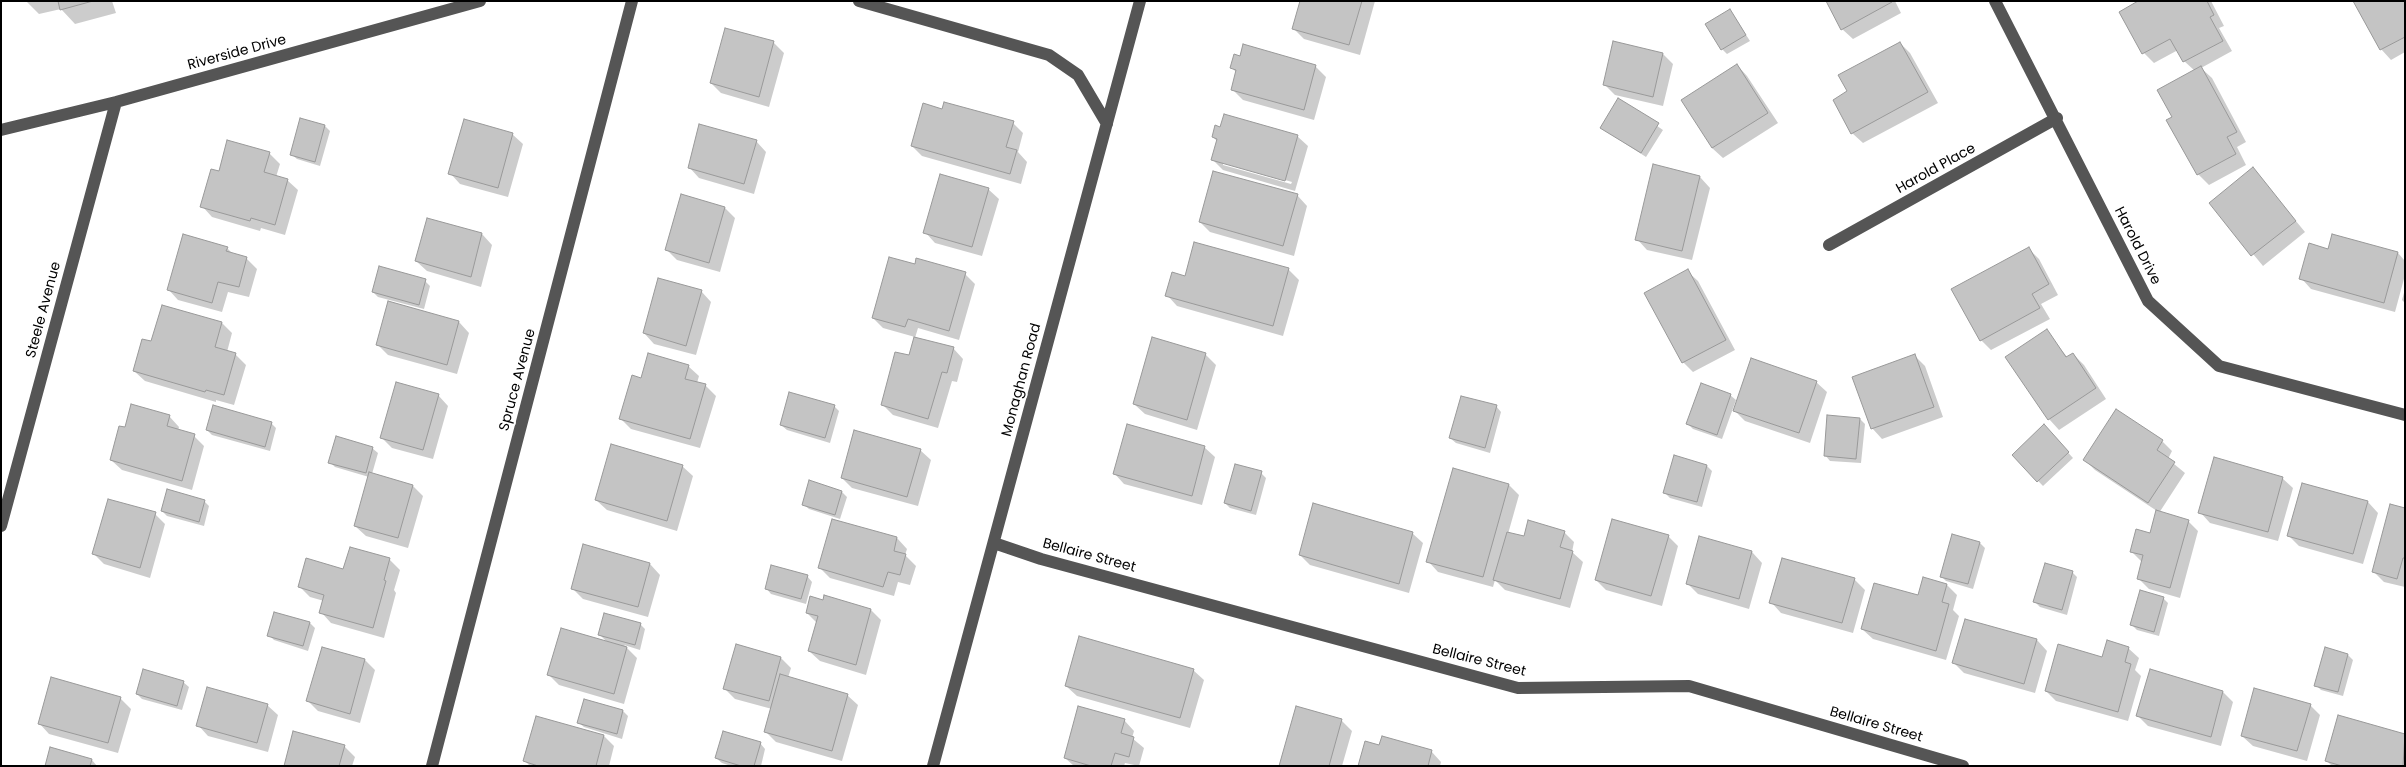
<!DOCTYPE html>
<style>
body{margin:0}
#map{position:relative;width:2406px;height:767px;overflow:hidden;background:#fff;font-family:Poppins,sans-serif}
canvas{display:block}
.frame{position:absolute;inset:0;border:2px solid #000;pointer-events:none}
</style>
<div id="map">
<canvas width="2406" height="767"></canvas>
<div class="frame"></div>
</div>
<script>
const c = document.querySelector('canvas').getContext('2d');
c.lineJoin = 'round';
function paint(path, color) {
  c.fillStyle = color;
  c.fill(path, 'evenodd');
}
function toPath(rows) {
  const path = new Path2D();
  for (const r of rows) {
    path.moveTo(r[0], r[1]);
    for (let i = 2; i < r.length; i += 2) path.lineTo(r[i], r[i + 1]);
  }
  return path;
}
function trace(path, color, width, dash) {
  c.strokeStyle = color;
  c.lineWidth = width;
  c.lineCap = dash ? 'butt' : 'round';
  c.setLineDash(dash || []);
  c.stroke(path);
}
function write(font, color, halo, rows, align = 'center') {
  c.font = font + ' Poppins,sans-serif';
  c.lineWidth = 4;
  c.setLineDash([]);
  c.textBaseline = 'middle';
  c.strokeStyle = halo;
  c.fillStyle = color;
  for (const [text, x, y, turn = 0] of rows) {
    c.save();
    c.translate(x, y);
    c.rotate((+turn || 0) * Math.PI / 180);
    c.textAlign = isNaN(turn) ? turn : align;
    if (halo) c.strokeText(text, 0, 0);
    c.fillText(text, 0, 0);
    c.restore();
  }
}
const shadow = toPath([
 [26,1,112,1,116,13,75,24,61,9,39,14],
 [1301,1,1375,1,1360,55,1304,39,1294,29],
 [1827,1,1895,1,1901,13,1853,39,1842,29],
 [2141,1,2211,1,2224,26,2219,28,2232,51,2201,68,2212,78,2246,142,2237,147,2246,165,2209,185,2198,174,2173,118,2195,71,2184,61,2178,50,2154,63,2144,53],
 [2405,1,2405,52,2391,60,2381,49],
 [1730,10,1750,41,1727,54,1722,49],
 [773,42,784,53,769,107,721,93,711,83],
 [1900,43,1910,53,1938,103,1863,143,1852,133,1849,92],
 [1663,54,1673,64,1663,106,1615,95,1605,85],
 [1737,65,1747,76,1778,123,1723,158,1712,148],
 [1315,66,1326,77,1314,120,1243,100,1232,89,1237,73,1232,68],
 [1619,100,1663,130,1646,157,1601,128],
 [943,111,1013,123,1023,133,1018,152,1027,162,1021,184,922,156,912,146],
 [325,126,330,131,320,166,297,159,291,154],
 [1221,129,1297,136,1308,146,1295,191,1223,170,1213,160,1218,142,1213,137],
 [1223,162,1292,182,1291,184,1223,165],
 [512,134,523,144,508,197,460,184,450,173],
 [756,141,766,152,754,194,699,178,689,167],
 [269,153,280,164,276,177,287,180,298,190,285,235,261,228,260,231,212,217,202,206,220,173],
 [2253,169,2305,232,2263,266,2211,203],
 [1700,177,1710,188,1692,260,1647,250,1637,239],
 [988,189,999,199,982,256,935,243,925,232],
 [1297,195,1307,206,1294,256,1210,232,1200,222],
 [725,208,735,218,720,272,677,260,667,250],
 [428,219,482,234,492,245,481,287,427,271,416,261],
 [227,248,234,255,246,258,257,269,249,297,228,292,222,312,178,300,168,289],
 [2028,248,2039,259,2058,295,2041,304,2050,319,1991,350,1981,340],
 [2329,250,2398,253,2405,261,2405,275,2395,312,2311,289,2301,278],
 [916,265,965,274,975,284,959,340,918,328,915,338,953,348,963,359,957,382,952,381,938,428,893,415,882,404,910,357,915,337,883,328,873,318],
 [1288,269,1299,280,1283,336,1177,306,1167,295],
 [1687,271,1698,281,1735,350,1693,372,1683,362],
 [425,281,430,286,424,309,378,297,373,292],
 [2405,289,2405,303,2402,300],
 [701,291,711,302,696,355,654,344,644,333],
 [163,306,222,323,232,333,227,352,235,354,246,365,234,405,216,400,216,402,145,381,134,371,152,343],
 [459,322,469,333,457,374,388,355,378,345],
 [2046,331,2068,358,2073,354,2084,365,2106,399,2059,430,2049,419,2007,357],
 [1205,354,1216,365,1197,430,1145,414,1134,404],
 [1915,356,1925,366,1943,417,1882,439,1872,428],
 [688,366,699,376,697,383,705,385,716,396,700,448,631,429,621,419,642,380],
 [1816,382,1827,392,1810,443,1745,421,1735,411],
 [438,395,448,406,433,459,392,448,381,437],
 [1730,395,1736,400,1722,439,1693,429,1688,424],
 [834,406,839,411,830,443,787,430,781,425],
 [1496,406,1501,412,1490,453,1456,443,1450,438],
 [169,416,179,427,178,431,194,436,204,446,192,490,122,470,111,460,126,429],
 [1860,419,1865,424,1861,463,1830,461,1825,455],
 [271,423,276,428,270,451,212,435,207,430],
 [2044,426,2073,458,2043,486,2013,455],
 [2162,441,2172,451,2168,459,2185,473,2159,513,2188,521,2198,531,2180,598,2149,589,2138,578,2142,562,2131,551,2151,535,2157,511,2095,470,2085,460],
 [1204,447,1215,457,1202,505,1124,484,1114,473],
 [372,448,378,453,372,474,413,486,423,496,408,548,366,536,355,526,369,477,335,467,330,462],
 [920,450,931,460,918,506,852,488,842,478],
 [1675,457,1707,466,1712,471,1702,507,1670,498,1665,493],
 [682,466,693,476,677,531,607,510,596,500],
 [1261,473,1266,478,1256,515,1230,508,1225,503],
 [2282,478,2293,488,2278,541,2210,523,2200,512],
 [2303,484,2368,502,2378,513,2363,564,2299,546,2289,536],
 [1509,485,1519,495,1508,534,1525,538,1564,532,1574,542,1572,552,1583,562,1570,608,1505,590,1495,580,1493,587,1438,572,1428,561],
 [842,492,847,497,840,519,809,509,803,504],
 [204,501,209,506,204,526,167,516,162,511],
 [2405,510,2405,587,2384,582,2373,571],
 [155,514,165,524,150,578,104,564,94,554],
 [833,520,897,538,907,549,905,555,916,566,910,585,898,582,894,596,830,578,820,568],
 [1412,533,1423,543,1409,593,1310,565,1300,555],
 [1668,536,1678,546,1662,606,1606,590,1596,580],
 [1700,538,1752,552,1762,563,1749,609,1698,594,1688,584],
 [1980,543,1985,548,1973,589,1946,581,1941,576],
 [389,559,400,570,394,590,396,593,384,638,331,623,321,612,324,601,310,597,300,587,344,571],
 [650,564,660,575,648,617,583,599,572,588],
 [2072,572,2077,577,2067,615,2040,607,2035,602],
 [807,576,812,582,806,604,771,594,766,588],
 [1854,579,1865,590,1853,633,1781,613,1771,602],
 [1947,585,1957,595,1953,610,1959,616,1946,660,1873,639,1862,629,1919,597],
 [825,597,871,610,881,620,866,675,820,661,809,651,817,623,807,613,823,601],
 [2163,598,2168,603,2159,636,2137,630,2132,625],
 [310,623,315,628,308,651,274,640,269,635],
 [640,624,645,629,640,650,624,645,637,658,624,704,559,685,549,675,607,642,599,634],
 [2037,640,2047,651,2035,693,1964,673,1954,663],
 [322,648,365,660,375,670,360,723,318,711,308,701],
 [2128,648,2139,658,2135,670,2141,676,2128,721,2056,701,2046,691,2103,658],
 [2326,649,2348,655,2353,660,2343,696,2321,690,2316,685],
 [781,658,791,668,788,678,847,695,858,705,842,761,776,742,765,731,772,709,735,699,724,688],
 [1193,670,1204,680,1190,728,1077,696,1066,686],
 [183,682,189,687,182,710,142,699,137,694],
 [2223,692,2233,702,2221,746,2148,726,2138,716],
 [120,698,131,709,118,753,49,734,39,723],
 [585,701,623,711,628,716,622,739,584,727,578,722],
 [267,705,278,715,268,752,208,736,198,725],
 [2310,705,2320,715,2307,761,2253,746,2242,736],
 [1297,708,1342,721,1352,731,1342,766,1280,766],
 [1124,720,1134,731,1132,738,1144,748,1139,766,1125,763,1124,766,1074,766,1065,758],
 [603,735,614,746,609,766,530,766,525,761],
 [2405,736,2405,766,2332,766,2327,761],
 [760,743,765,749,761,766,731,766,722,763,716,758],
 [344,746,355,757,352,766,285,766],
 [1380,747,1431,751,1441,762,1440,766,1359,766],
 [92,760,97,766,46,766]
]);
const building = toPath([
 [58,1,93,1,60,10,58,1],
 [1300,1,1362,1,1349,45,1292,29,1300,1],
 [1826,1,1891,1,1892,2,1841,30,1826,1],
 [2138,1,2207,1,2214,15,2210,17,2223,41,2183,62,2170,39,2142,54,2119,12,2138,1],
 [2353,1,2405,1,2405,37,2380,50,2353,1],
 [1730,9,1746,35,1721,50,1705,24,1730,9],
 [725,28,774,41,759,97,710,83,725,28],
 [1613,41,1663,53,1653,97,1603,85,1613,41],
 [1900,42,1928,92,1851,134,1833,100,1847,91,1838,75,1900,42],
 [1243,44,1316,65,1304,110,1231,90,1236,70,1230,68,1234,54,1240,56,1243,44],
 [1737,64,1768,113,1712,148,1681,100,1737,64],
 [2201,66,2237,132,2227,137,2236,154,2197,175,2166,120,2172,117,2157,90,2201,66],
 [1618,98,1659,123,1641,153,1600,128,1618,98],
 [944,102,1014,121,1006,147,1017,150,1010,174,911,146,923,103,942,109,944,102],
 [1224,114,1298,135,1285,181,1211,160,1217,139,1212,137,1215,125,1220,127,1224,114],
 [300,118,325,125,315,162,290,155,300,118],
 [464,119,513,133,498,188,448,174,464,119],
 [699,124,757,140,744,184,688,168,699,124],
 [227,140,270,152,264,172,288,179,275,225,251,218,250,221,200,207,211,169,219,171,227,140],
 [1653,164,1700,176,1682,251,1635,240,1653,164],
 [2253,167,2296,221,2251,256,2209,203,2253,167],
 [1213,171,1298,194,1283,246,1199,222,1213,171],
 [940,174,989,188,972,247,923,233,940,174],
 [681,194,725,207,709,263,665,250,681,194],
 [427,218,482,233,471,277,415,261,427,218],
 [183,234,228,247,226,251,247,257,239,287,218,282,212,303,167,290,183,234],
 [2332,234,2398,252,2384,303,2299,279,2309,243,2328,249,2332,234],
 [1194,242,1289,268,1273,326,1165,296,1172,272,1185,276,1194,242],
 [2029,247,2049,284,2032,294,2040,308,1980,341,1951,289,2029,247],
 [889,257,915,264,916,258,966,272,949,331,908,319,905,327,872,318,889,257],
 [379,266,426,279,419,305,372,292,379,266],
 [1688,269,1726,340,1682,363,1644,293,1688,269],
 [658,278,702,290,686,346,643,333,658,278],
 [388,301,459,321,447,365,376,345,388,301],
 [162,305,222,322,215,347,236,353,224,395,206,390,205,392,133,371,142,339,151,341,162,305],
 [2047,329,2066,357,2073,353,2096,388,2048,420,2005,357,2047,329],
 [914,337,954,347,947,373,942,372,928,419,881,405,895,352,909,355,914,337],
 [1152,337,1206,353,1187,420,1133,404,1152,337],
 [648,353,689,365,685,379,706,384,690,439,619,419,632,375,641,378,648,353],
 [1915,354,1934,407,1871,429,1852,377,1915,354],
 [1751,358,1817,381,1799,433,1733,411,1751,358],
 [396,382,439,394,423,450,380,438,396,382],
 [1701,383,1731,394,1717,435,1686,424,1701,383],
 [789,392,835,405,825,438,780,425,789,392],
 [1461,396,1497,405,1485,448,1449,438,1461,396],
 [131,404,170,415,167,426,195,434,182,481,110,460,119,426,125,427,131,404],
 [213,405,272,422,265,447,206,430,213,405],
 [2116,409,2163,440,2157,450,2175,462,2148,503,2083,460,2116,409],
 [1827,415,1860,418,1856,459,1824,456,1827,415],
 [1127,424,1205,446,1192,496,1113,474,1127,424],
 [2044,424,2069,452,2037,482,2012,455,2044,424],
 [854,430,921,449,907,497,841,478,854,430],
 [336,436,373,447,366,473,328,463,336,436],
 [611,444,683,465,667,521,595,500,611,444],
 [1674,455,1707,465,1697,502,1663,493,1674,455],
 [2214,457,2283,477,2268,532,2198,513,2214,457],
 [1235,464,1262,471,1251,511,1224,503,1235,464],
 [1453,468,1509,484,1483,577,1426,562,1453,468],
 [369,472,413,485,398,538,354,526,369,472],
 [809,480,842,491,835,515,802,505,809,480],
 [2302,483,2368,501,2353,554,2287,536,2302,483],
 [167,489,205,500,199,522,161,511,167,489],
 [108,499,156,512,140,568,92,554,108,499],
 [1313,503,1413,532,1399,584,1299,555,1313,503],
 [2390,504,2405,508,2405,558,2403,558,2397,579,2372,572,2390,504],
 [2156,510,2189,520,2170,588,2137,579,2143,555,2130,552,2136,529,2150,533,2156,510],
 [832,519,897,537,894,551,906,554,900,575,888,572,883,587,818,568,832,519],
 [1612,519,1669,535,1651,596,1595,580,1612,519],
 [1528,520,1565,531,1560,547,1573,551,1560,599,1493,580,1507,532,1524,536,1528,520],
 [1952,534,1980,542,1968,584,1940,577,1952,534],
 [1699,536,1752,551,1739,599,1686,584,1699,536],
 [583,544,650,563,638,607,571,589,583,544],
 [350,547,390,558,384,580,386,581,373,628,319,613,324,595,298,587,306,558,343,569,350,547],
 [1782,558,1855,578,1842,623,1769,603,1782,558],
 [2045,563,2073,571,2062,610,2033,602,2045,563],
 [771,565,808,575,801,599,765,589,771,565],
 [1923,577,1947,584,1942,602,1949,604,1936,651,1861,629,1874,583,1918,595,1923,577],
 [2140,590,2164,597,2154,632,2130,625,2140,590],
 [824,595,871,609,856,665,808,651,818,616,806,613,810,596,823,600,824,595],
 [274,612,310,622,303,646,267,636,274,612],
 [604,613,641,623,635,645,598,635,604,613],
 [1965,619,2037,639,2024,684,1952,663,1965,619],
 [561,628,627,647,614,694,547,675,561,628],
 [1079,636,1194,669,1180,718,1065,686,1079,636],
 [2107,640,2129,647,2125,662,2131,664,2118,712,2045,691,2058,644,2102,657,2107,640],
 [736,644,781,657,769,701,723,689,736,644],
 [322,647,365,659,350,714,306,701,322,647],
 [2325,647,2348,654,2338,692,2314,686,2325,647],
 [143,669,184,681,177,706,136,694,143,669],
 [2150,669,2223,691,2211,737,2136,716,2150,669],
 [780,674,848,694,832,751,764,732,780,674],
 [51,677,121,697,108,743,38,724,51,677],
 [207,687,268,704,257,743,196,726,207,687],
 [2254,688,2311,704,2297,751,2241,736,2254,688],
 [584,699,623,710,617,734,577,723,584,699],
 [1078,706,1125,719,1121,733,1134,737,1129,757,1115,753,1111,766,1091,766,1064,758,1078,706],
 [1296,706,1342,719,1329,766,1279,766,1296,706],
 [2338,715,2405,734,2403,766,2342,766,2325,761,2338,715],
 [536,716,604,735,596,766,538,766,523,761,536,716],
 [293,731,345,745,339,766,284,766,293,731],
 [723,731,761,742,754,766,741,766,715,758,723,731],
 [1382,736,1432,750,1428,766,1358,766,1365,741,1379,745,1382,736],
 [50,747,92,759,90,766,45,766,50,747]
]);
const minor = toPath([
 [859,1,1049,55,1078,75,1107,124],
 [1995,1,2148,301,2219,366,2405,415],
 [1,130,116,102,480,1],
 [1829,245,2057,118],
 [1,526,116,102],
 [994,543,1041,559,1518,688,1689,686,1963,766],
 [432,766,632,1],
 [933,766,1140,1]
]);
const streetNames = [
 ["Riverside Drive",237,53,-15],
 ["Harold Place",1936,169,-29],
 ["Harold Drive",2137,246,63],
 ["Steele Avenue",44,310,-75],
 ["Spruce Avenue",518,380,-75],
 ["Monaghan Road",1022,380,-75],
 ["Bellaire Street",1089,556,15],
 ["Bellaire Street",1479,661,14],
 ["Bellaire Street",1876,725,16]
];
paint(shadow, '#0003');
paint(building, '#c4c4c4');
trace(building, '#999', 1);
trace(minor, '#555', 12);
write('14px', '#000', '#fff', streetNames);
</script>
